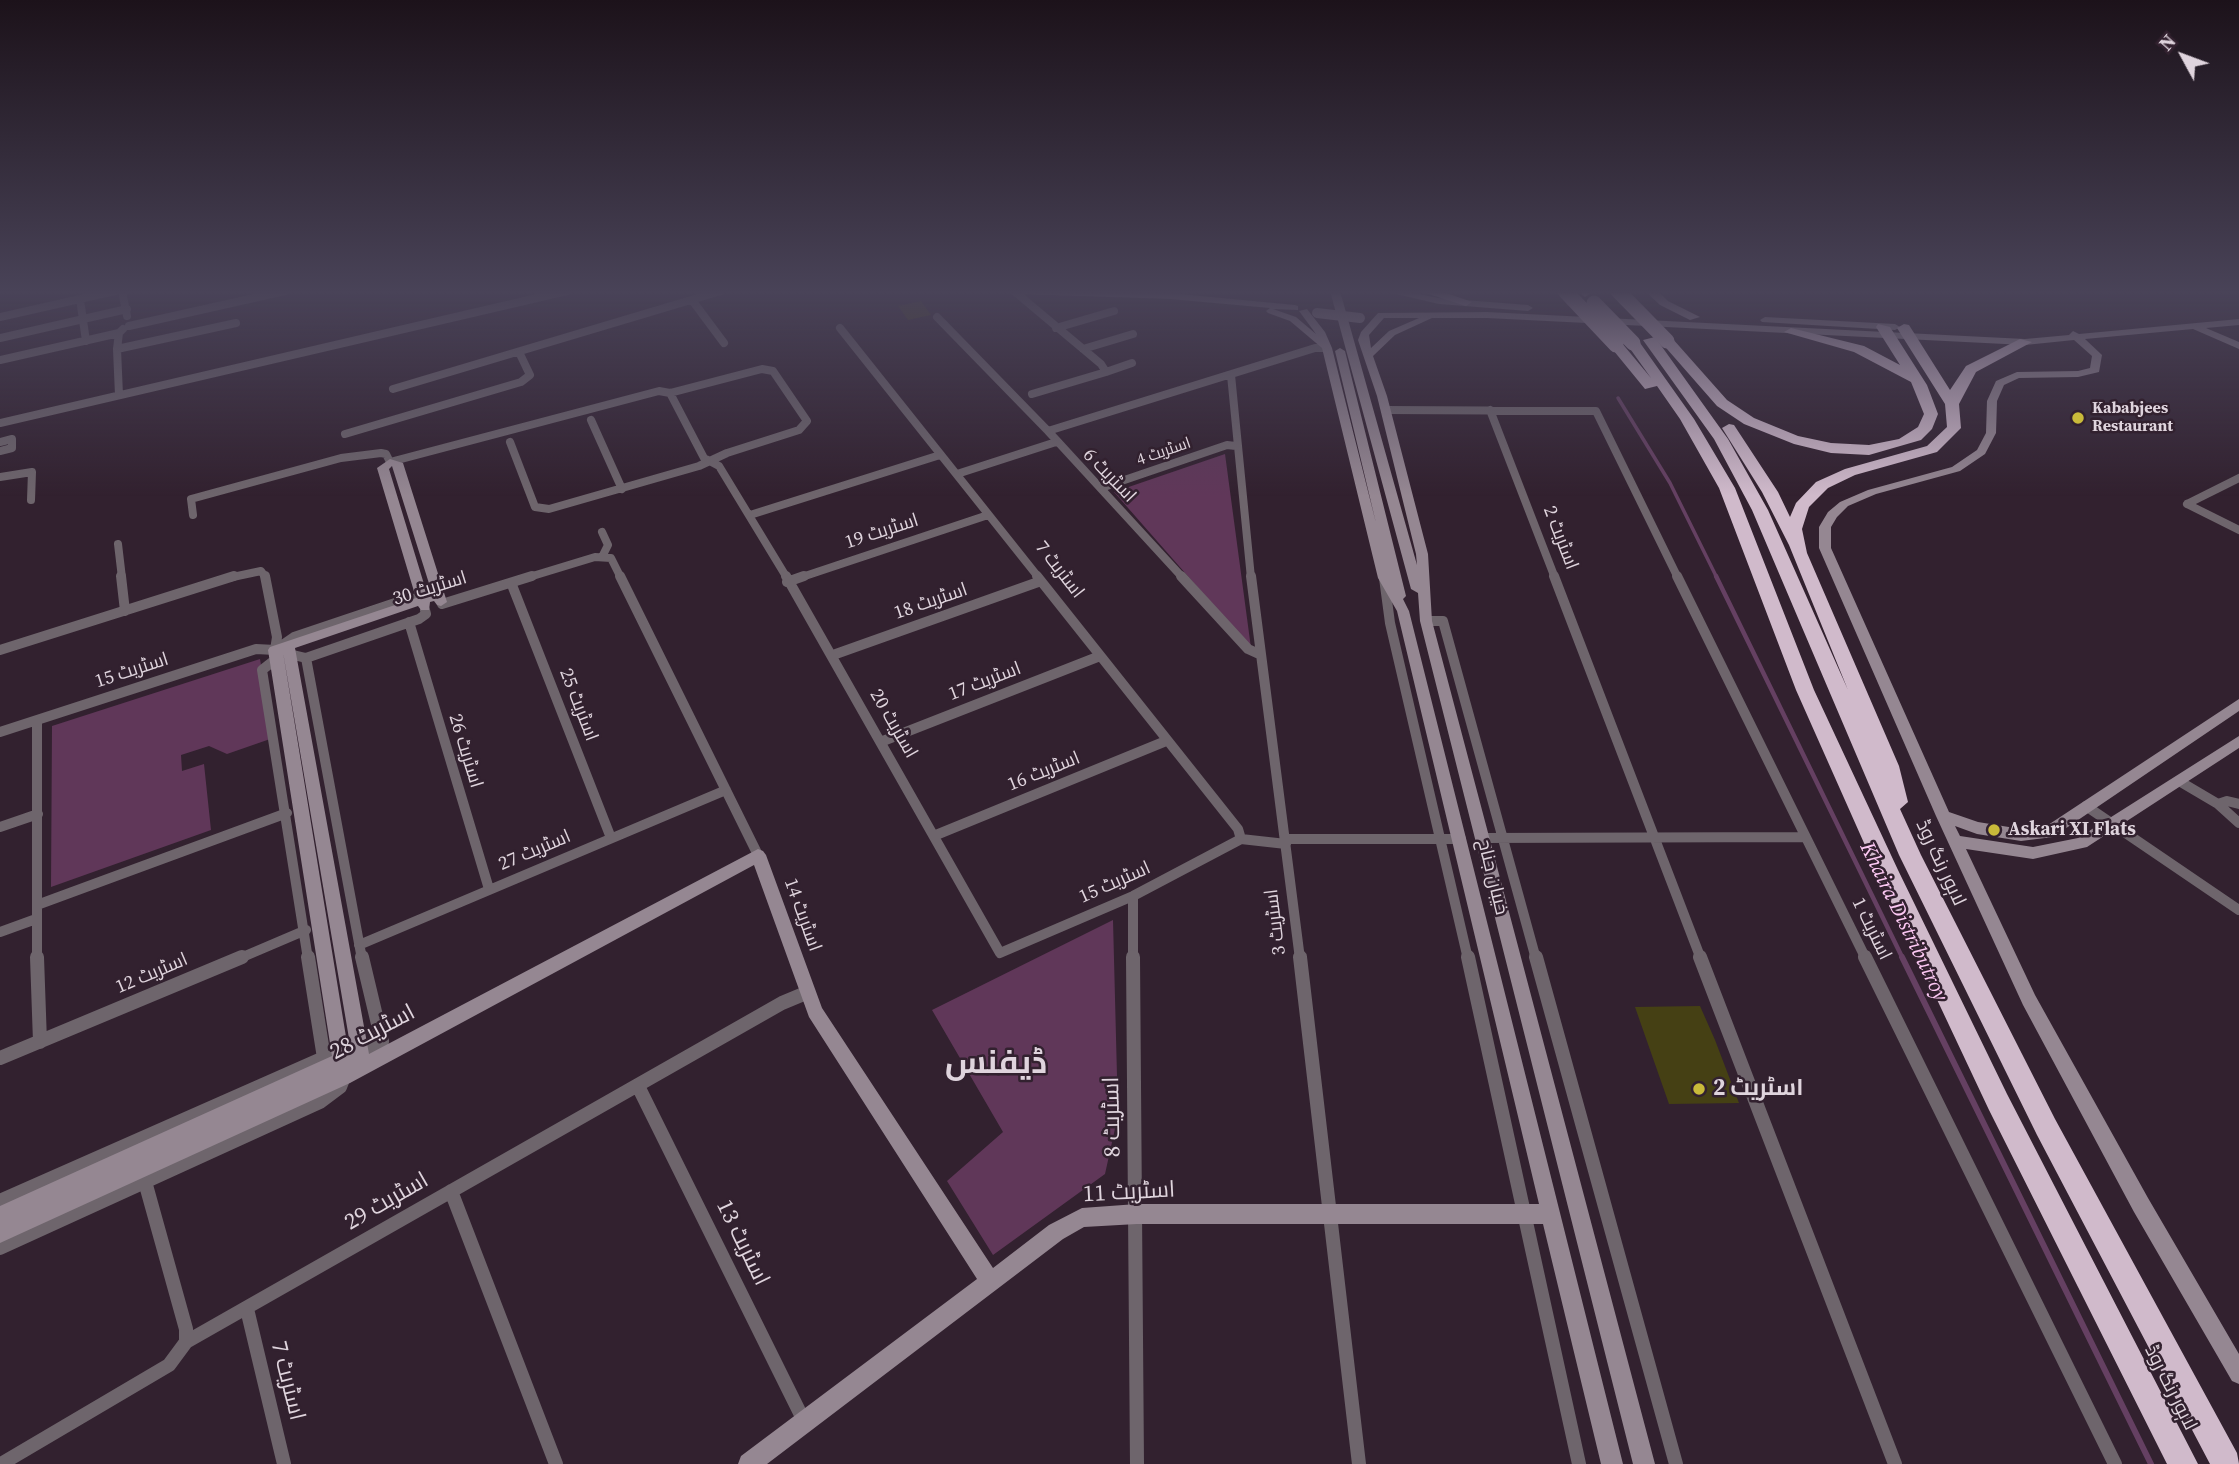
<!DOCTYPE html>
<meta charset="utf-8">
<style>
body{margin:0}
#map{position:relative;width:2239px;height:1464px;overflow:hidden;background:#32212f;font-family:"Source Serif 4",serif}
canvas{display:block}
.north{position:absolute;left:2148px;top:21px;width:70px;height:70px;-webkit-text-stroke:5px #32212f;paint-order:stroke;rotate:311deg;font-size:19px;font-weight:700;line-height:28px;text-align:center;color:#dfd4dd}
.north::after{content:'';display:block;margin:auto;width:24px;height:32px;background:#dfd4dd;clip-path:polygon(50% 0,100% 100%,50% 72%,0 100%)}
</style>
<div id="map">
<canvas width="2239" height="1464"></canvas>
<div class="north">N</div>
</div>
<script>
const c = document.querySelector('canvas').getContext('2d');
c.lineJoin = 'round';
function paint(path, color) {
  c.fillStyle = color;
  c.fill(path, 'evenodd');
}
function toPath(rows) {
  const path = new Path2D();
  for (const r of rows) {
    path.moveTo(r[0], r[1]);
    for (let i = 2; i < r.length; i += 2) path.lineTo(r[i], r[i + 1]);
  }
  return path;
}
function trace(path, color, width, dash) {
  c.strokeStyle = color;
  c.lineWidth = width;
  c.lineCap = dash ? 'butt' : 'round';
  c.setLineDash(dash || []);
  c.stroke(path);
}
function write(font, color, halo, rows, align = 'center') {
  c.font = font + ' "Source Serif 4",Cairo,serif';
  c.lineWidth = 5;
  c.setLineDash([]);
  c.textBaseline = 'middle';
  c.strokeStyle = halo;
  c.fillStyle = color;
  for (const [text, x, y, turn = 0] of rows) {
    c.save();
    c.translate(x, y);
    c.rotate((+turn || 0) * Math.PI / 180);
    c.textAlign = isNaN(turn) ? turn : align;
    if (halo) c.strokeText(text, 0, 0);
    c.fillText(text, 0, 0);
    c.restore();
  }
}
const green = toPath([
 [1225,454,1251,648,1114,492],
 [260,659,273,738,227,754,209,746,181,755,182,771,204,764,211,830,51,887,52,726],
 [1113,920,1118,1115,1105,1174,993,1255,947,1181,1003,1132,932,1010]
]);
const streamFar2 = toPath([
 [1618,398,1670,483,1717,578]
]);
const streamFar1 = toPath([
 [1716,576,1903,959]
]);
const stream = toPath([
 [1902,957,2151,1464]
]);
const building = toPath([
 [921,301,931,315,908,320,898,306],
 [1700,1006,1715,1040,1739,1103,1669,1104,1635,1007]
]);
const streetFar2 = toPath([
 [122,291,127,316],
 [1014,291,1101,364,1106,372,1032,394],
 [80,299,86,341],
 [692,300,724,343],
 [0,317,115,291],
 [937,317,1048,431,1183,578],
 [129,326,285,291],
 [840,328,1039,578],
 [1056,328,1114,311],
 [0,338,127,309],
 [117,349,236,323],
 [1083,349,1133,334],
 [0,360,119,333],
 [1106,372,1132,363],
 [1231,375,1251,578],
 [393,389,721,291],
 [670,393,704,458,719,466,787,578],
 [119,395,117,349,119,333,123,329],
 [1385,410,1596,411,1678,578],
 [1490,410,1555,578],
 [591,420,622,489],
 [0,423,567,291],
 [1048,431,1315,348,1327,348],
 [345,434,521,382,530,375,519,352],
 [0,442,12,439,12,448,0,451],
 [957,474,1056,442],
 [0,477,32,472,31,500],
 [1101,488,1227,445,1236,446],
 [2187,504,2239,530],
 [2187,504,2239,478],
 [193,515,191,499,341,458,381,453,386,454,390,462,659,391,670,393,762,369,773,371,807,421,799,430,727,453,699,466,549,509,535,507,510,442],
 [750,515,940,455],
 [602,532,608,545,603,555],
 [118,544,122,578],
 [228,578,261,571,266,578],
 [526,578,595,557,611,558,621,578],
 [799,578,988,515]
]);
const streetFar1 = toPath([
 [121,576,125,611],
 [265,576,277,637,275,650],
 [620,576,758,855],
 [786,576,1000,953,1133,896,1241,839],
 [1037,576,1238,829,1241,839],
 [1181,576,1248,649,1259,654],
 [1251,576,1300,959],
 [1554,576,1701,959],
 [1677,576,1866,959],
 [1384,578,1390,623,1468,959],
 [787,582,804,576],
 [512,585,611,838],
 [442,604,532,576],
 [1426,621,1443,621,1536,959],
 [409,622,489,889],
 [278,648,294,637,410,598,423,601],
 [0,650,234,576],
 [289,654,306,658,362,959],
 [833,655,1041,581],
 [306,658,419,619,426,614,425,610],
 [276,659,262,670,308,959],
 [37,721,37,959],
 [0,732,256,649,275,650],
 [883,741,1100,656],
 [2179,781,2218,804,2227,801,2239,804],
 [2218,804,2239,823],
 [2086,806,2239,910],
 [0,827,38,814],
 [936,835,1166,741],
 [1482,838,1804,837],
 [1241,839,1286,844],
 [1286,839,1461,839],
 [1133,896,1133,959],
 [37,905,287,813],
 [0,932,36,919],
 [359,945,726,790],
 [238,959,306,930]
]);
const street = toPath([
 [37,957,40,1042],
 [308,957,324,1058],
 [1133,957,1137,1464],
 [1300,957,1359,1464],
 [1468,957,1579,1464],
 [1536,957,1676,1464],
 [1700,957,1895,1464],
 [1865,957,2115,1464],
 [361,1052,382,1041,362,957],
 [0,1058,242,957],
 [638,1086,804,1421],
 [144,1178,186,1329,186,1342],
 [451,1191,556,1464],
 [0,1201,324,1058,331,1059],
 [0,1248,320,1102,340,1087,344,1077],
 [247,1309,284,1464],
 [1,1464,169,1365,186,1342,782,1003,806,993]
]);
const secondary = toPath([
 [1015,291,1170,293,1295,305,1298,306,1298,310,1273,309,1296,317,1316,334,1299,311,1307,309,1325,332,1332,348,1376,523,1335,351,1340,348,1345,351,1406,596,1403,599,1409,611,1623,1464,1601,1464,1543,1224,1137,1224,1084,1227,1063,1239,767,1464,738,1464,741,1456,977,1279,809,1017,754,865,350,1083,0,1243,0,1206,332,1056,268,650,270,647,416,598,377,468,390,459,403,463,447,602,441,606,437,605,434,601,430,602,429,610,421,610,418,606,295,648,369,1054,758,849,763,851,766,855,822,1008,993,1268,1049,1225,1082,1208,1137,1204,1539,1204,1397,611,1378,578,1322,348,1290,321,1268,313,1266,311,1270,308,1170,299,1019,294,1015,291],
 [392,466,432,593,427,594,389,469,392,466],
 [283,652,351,1050,348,1049,283,652],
 [1330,291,1340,291,1417,565,1416,554,1377,396,1358,340,1361,332,1378,313,1487,312,2025,339,2069,335,2073,331,2079,334,2239,319,2239,325,2206,328,2239,342,2239,349,2193,329,2085,339,2102,355,2099,372,2078,377,2019,378,2004,385,1997,401,1996,433,1985,454,1960,471,1876,494,1848,506,1837,517,1831,527,1831,548,1949,812,1978,822,2021,829,2045,827,2239,699,2239,711,2053,837,2021,841,1977,834,1955,826,1960,836,2033,847,2078,838,2239,736,2239,748,2087,847,2033,859,1966,849,2035,995,2148,1198,2239,1354,2239,1384,2232,1381,2134,1212,2023,1005,1936,816,1819,548,1819,527,1828,512,1840,502,1868,490,1952,467,1977,450,1986,433,1987,401,1996,381,2017,372,2078,371,2090,368,2092,356,2074,340,2025,345,1487,318,1432,318,1395,335,1373,356,1387,396,1428,554,1432,621,1655,1464,1633,1464,1420,621,1418,593,1411,589,1330,291],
 [1384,318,1419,318,1389,331,1371,348,1369,335,1384,318],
 [1383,291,1403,291,1439,298,1528,305,1533,308,1528,311,1439,304,1383,291],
 [1765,317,1895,324,1900,327,1895,330,1762,322,1760,320,1765,317]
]);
const primary = toPath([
 [1645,291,1658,291,1668,301,1700,317,1690,320,1660,305,1645,291]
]);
const highway = toPath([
 [1419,291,1441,291,1472,302,1466,306,1419,291],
 [1577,291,1590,291,1591,293,1585,297,1577,291],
 [1878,324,1890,327,1927,385,1938,414,1932,429,1921,440,1869,455,1831,453,1794,444,1744,424,1717,406,1660,341,1672,338,1727,400,1754,418,1798,436,1831,443,1869,445,1899,439,1918,427,1924,414,1911,382,1854,352,1784,332,1791,328,1864,346,1900,365,1876,327,1878,324],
 [1904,324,1909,325,1950,390,1966,366,2020,339,2032,342,1976,372,1959,404,1961,428,1937,452,1855,475,1828,488,1809,507,1802,529,1807,553,1899,766,1908,802,1900,809,1921,855,2055,1119,2237,1453,2239,1464,2210,1464,2037,1135,1899,855,1752,510,1714,439,1643,340,1655,337,1728,439,1768,510,1848,690,1789,545,1762,492,1722,428,1729,424,1734,425,1778,492,1790,517,1796,503,1816,482,1845,469,1927,446,1947,427,1945,404,1897,328,1904,324],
 [1628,340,1638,340,1694,419,1735,488,1814,690,1898,870,2007,1094,2198,1464,2167,1464,1989,1110,1876,870,1796,690,1719,488,1680,419,1657,386,1645,389,1609,345,1621,342,1651,378,1626,343,1628,340]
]);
const secondaryBridge = toPath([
 [1317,313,1360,318]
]);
const highwayBridge = toPath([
 [1565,291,1616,345],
 [1618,291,1667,341],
 [1594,303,1633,343]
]);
const markers = [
 [2078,418,7,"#c9ba3a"],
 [1994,830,7,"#c9ba3a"],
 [1699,1089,7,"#c9ba3a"]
];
const farPoinames = [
 ["Kababjees",2092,409],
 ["Restaurant",2092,427]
];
const farStreetnames = [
 ["اسٹریٹ 4",1164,452,-19]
];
const streetNames = [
 ["اسٹریٹ 6",1109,476,46],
 ["اسٹریٹ 19",882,532,-18],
 ["اسٹریٹ 2",1560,538,69],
 ["اسٹریٹ 7",1059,570,52],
 ["اسٹریٹ 30",430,589,-17],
 ["اسٹریٹ 18",931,602,-19],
 ["اسٹریٹ 15",132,671,-18],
 ["اسٹریٹ 17",985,682,-21],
 ["اسٹریٹ 25",578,705,69],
 ["اسٹریٹ 20",893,724,60],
 ["اسٹریٹ 26",465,751,73],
 ["اسٹریٹ 16",1044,772,-22],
 ["اسٹریٹ 27",535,851,-23],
 ["لاہور رنگ روڈ",1940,863,65],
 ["خیبان جناح",1492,877,76],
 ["اسٹریٹ 15",1115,883,-24],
 ["اسٹریٹ 14",802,915,70],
 ["اسٹریٹ 3",1276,922,-97],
 ["اسٹریٹ 1",1871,929,64],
 ["اسٹریٹ 12",152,974,-23],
 ["لاہور رنگ روڈ",2170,1388,63]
];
const poiNames = [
 ["Askari XI Flats",2008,830]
];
const waterNames = [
 ["Khaira Distributroy",1903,922,64]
];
const nearStreetnames = [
 ["اسٹریٹ 28",373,1033,-28],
 ["اسٹریٹ 8",1113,1117,-91],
 ["اسٹریٹ 11",1129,1193,-3],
 ["اسٹریٹ 29",387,1202,-30],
 ["اسٹریٹ 13",742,1243,64],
 ["اسٹریٹ 7",287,1381,76]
];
const nearPoinames = [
 ["اسٹریٹ 2",1713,1089]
];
const nearDistrictnames = [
 ["ڈیفنس",996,1065]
];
paint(green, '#603759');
trace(streamFar2, '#654062', 3.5);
trace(streamFar1, '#654062', 4.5);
trace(stream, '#654062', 6);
paint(building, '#454014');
trace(streetFar2, '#6e656c', 8);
trace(streetFar1, '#6e656c', 10);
trace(street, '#6e656c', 14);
paint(secondary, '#958792');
paint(primary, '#b4a2b0');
paint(highway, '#d0bacb');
trace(secondaryBridge, '#958792', 10);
trace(highwayBridge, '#d0bacb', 15);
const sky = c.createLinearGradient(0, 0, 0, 496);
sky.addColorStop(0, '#1c121a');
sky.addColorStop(0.59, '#494358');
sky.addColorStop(1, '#49435800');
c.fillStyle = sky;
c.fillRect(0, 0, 2239, 496);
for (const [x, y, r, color] of markers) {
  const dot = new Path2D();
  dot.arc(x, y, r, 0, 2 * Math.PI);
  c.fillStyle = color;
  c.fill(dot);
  trace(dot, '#32212f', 2.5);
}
write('bold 16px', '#dfd4dd', '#32212f', farPoinames, 'left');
write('16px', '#dfd4dd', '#32212f', farStreetnames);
write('19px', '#dfd4dd', '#32212f', streetNames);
write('bold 19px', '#dfd4dd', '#32212f', poiNames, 'left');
write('italic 21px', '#fdc9f4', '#32212f', waterNames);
write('23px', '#dfd4dd', '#32212f', nearStreetnames);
write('bold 23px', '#dfd4dd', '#32212f', nearPoinames, 'left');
write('bold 32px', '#dfd4dd', '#32212f', nearDistrictnames);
</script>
